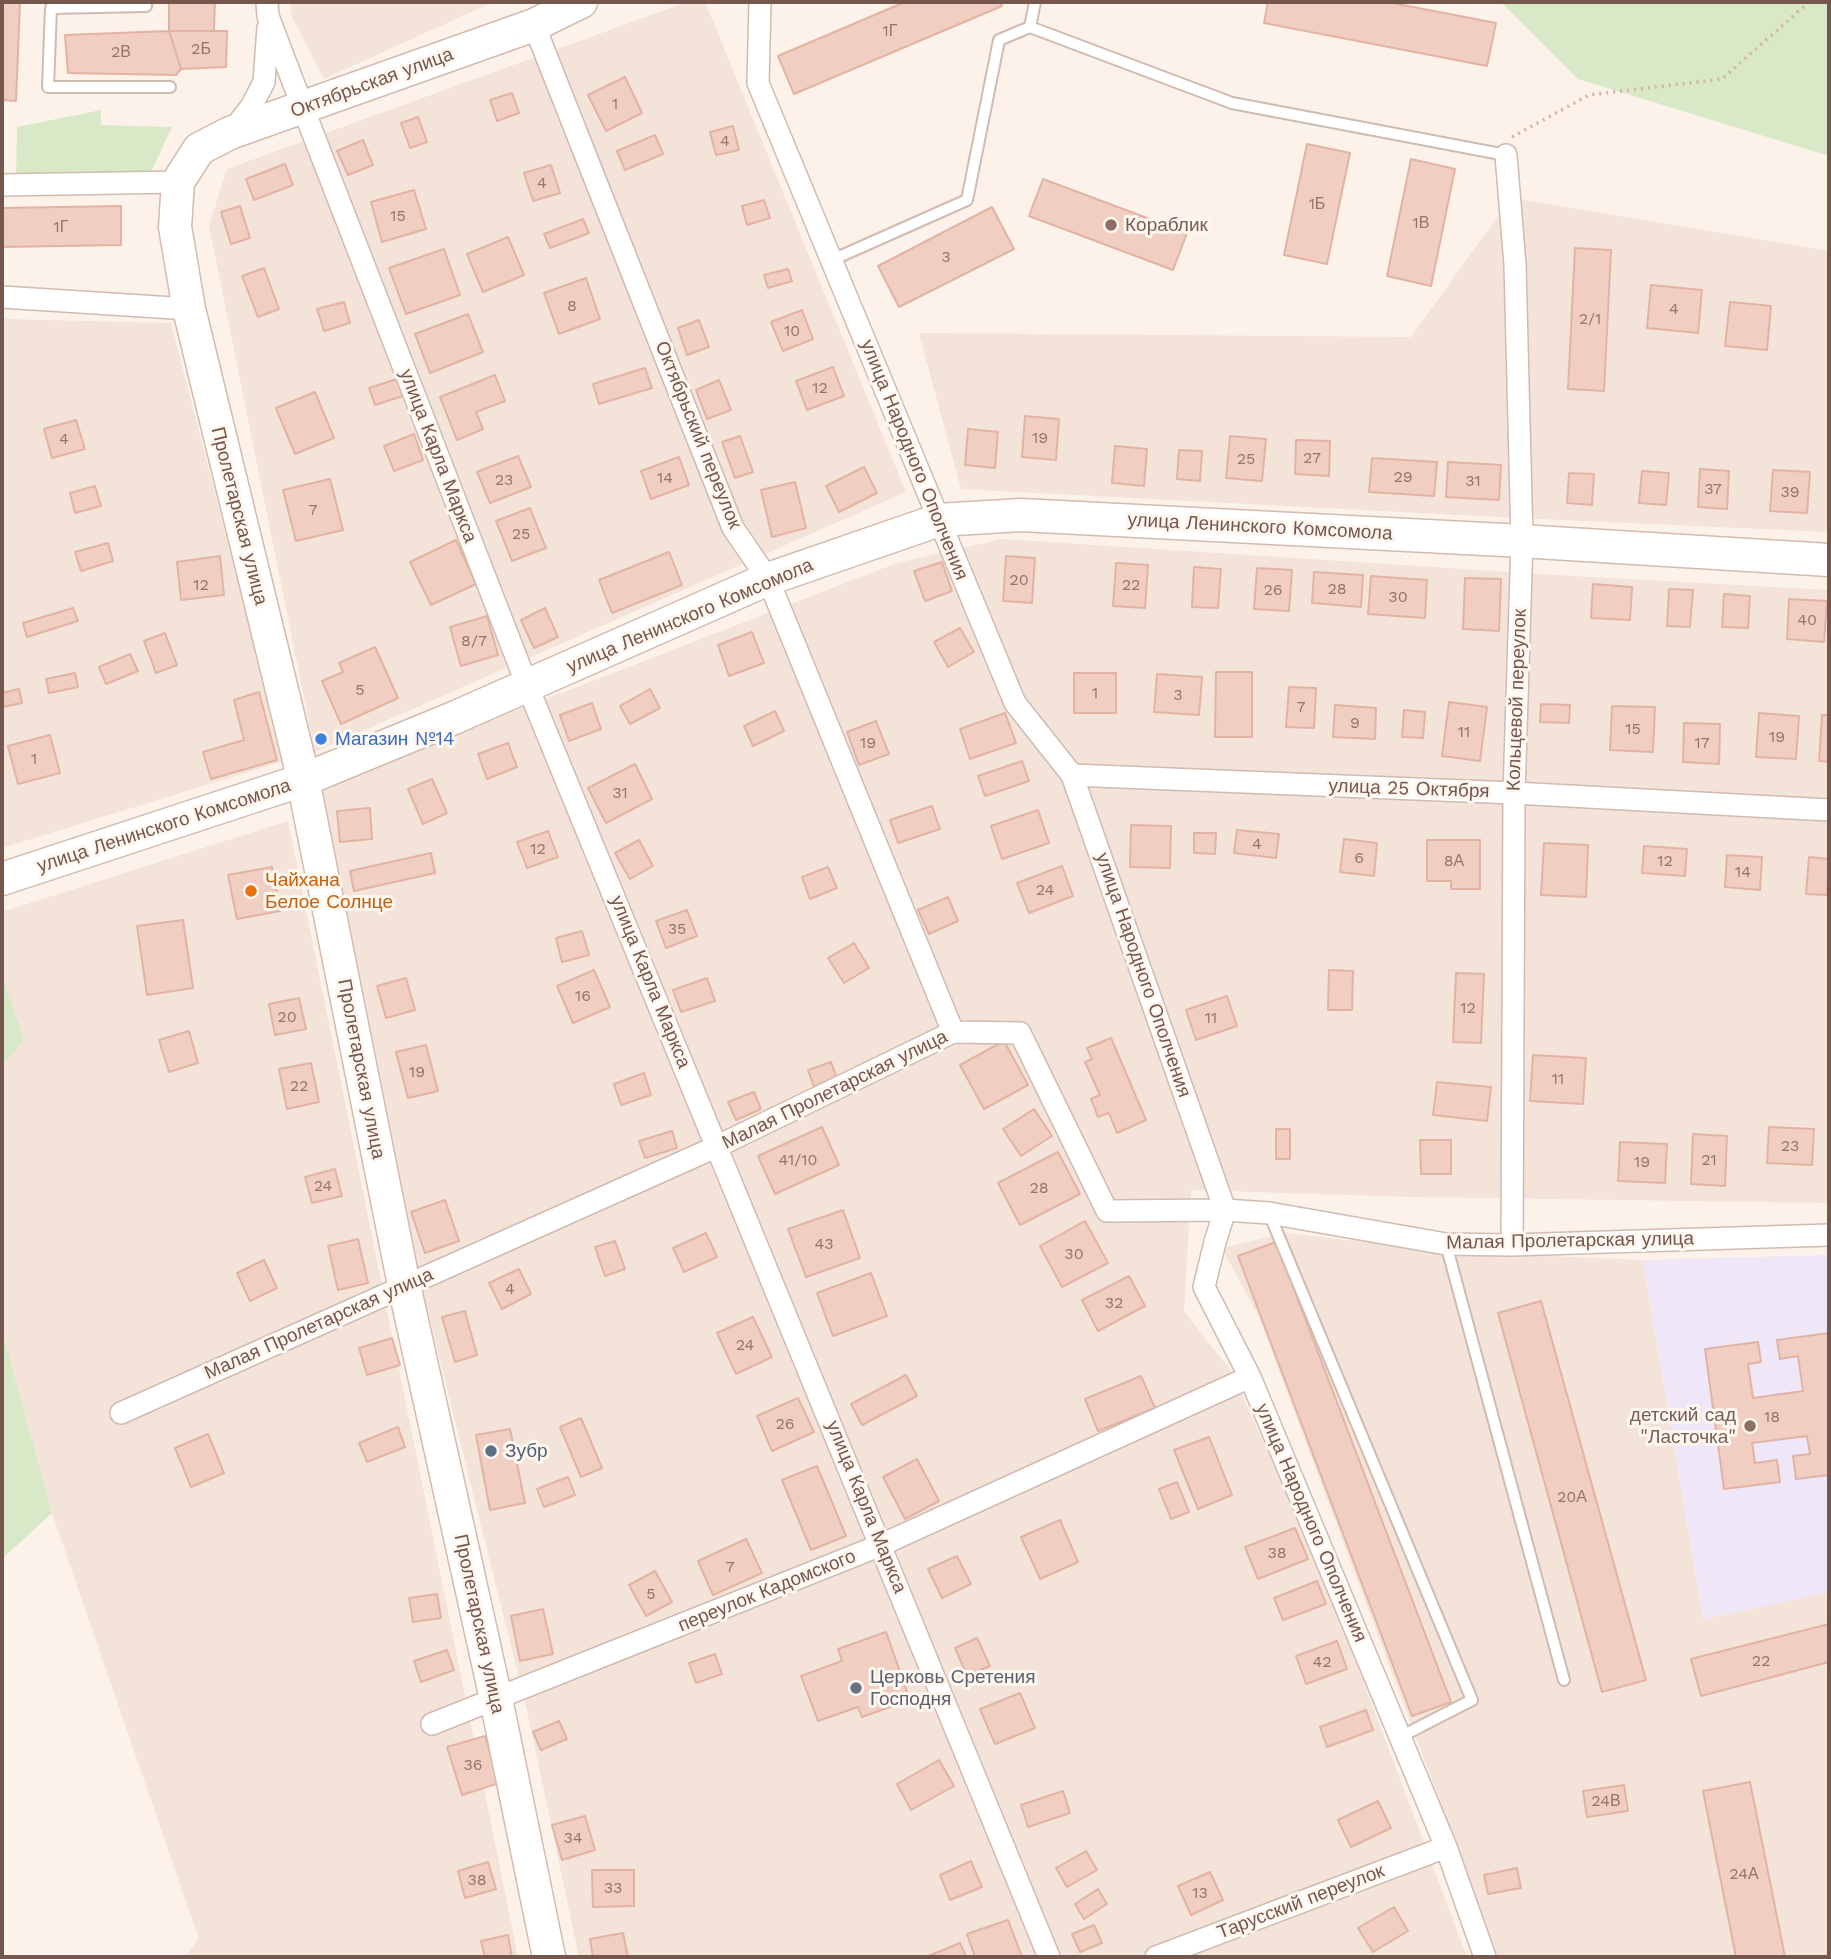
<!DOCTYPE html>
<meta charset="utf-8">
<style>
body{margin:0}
#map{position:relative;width:1831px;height:1959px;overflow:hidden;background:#fcf2e9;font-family:"Work Sans",sans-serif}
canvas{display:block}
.frame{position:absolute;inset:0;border:4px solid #76574d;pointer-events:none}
</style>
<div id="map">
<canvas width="1831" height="1959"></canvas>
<div class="frame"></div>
</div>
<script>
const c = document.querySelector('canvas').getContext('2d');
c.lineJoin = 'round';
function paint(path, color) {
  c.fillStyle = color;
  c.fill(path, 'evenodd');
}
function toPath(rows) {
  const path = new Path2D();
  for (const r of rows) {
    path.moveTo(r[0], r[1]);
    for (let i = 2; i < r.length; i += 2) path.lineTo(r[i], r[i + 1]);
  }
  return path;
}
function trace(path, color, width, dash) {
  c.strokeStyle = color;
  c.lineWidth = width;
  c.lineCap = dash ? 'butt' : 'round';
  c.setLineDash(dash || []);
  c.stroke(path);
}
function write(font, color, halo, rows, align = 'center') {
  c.font = font + ' "Work Sans",sans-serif';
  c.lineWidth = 6;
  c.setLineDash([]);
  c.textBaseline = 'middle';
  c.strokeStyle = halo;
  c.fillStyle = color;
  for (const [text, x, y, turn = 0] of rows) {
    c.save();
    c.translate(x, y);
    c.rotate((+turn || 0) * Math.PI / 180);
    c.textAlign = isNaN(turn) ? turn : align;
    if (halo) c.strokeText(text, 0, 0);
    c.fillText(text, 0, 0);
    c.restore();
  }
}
const residential = toPath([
 [291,2,493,2,324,79,291,15],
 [687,2,705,2,906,492,315,752,209,226,227,169],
 [1511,198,1829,251,1829,532,1497,517,961,489,919,333,1411,337],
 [2,319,171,323,284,761,2,848],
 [1002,539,1572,576,1829,590,1829,1203,1411,1197,1191,1190,1184,1311,1231,1371,1318,1561,1467,1957,579,1957,527,1710,405,1220,365,1000,315,785,577,687,897,563],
 [288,821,518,1957,185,1957,199,1939,52,1513,2,1330,2,1067,24,1039,2,976,2,912],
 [1285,1233,1450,1252,1643,1260,1703,1619,1829,1592,1829,1957,1498,1957,1259,1317,1222,1248]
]);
const education = toPath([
 [1829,1255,1829,1592,1703,1619,1643,1260]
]);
const green = toPath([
 [1501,2,1829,2,1829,156,1578,79],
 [101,110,101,125,172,127,151,172,16,176,17,127],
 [2,976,24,1039,2,1067],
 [2,1330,52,1513,2,1559]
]);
const building = toPath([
 [2,2,20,2,16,101,2,100,2,2],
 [169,2,215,2,214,31,169,31,169,2],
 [905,2,1000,2,1002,6,794,94,778,56,905,2],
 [1268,2,1387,2,1496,23,1487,66,1264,23,1268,2],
 [169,31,227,31,226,67,181,69,169,31],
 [169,31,181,69,176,75,68,73,65,35,169,31],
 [625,77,642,113,606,131,588,95,625,77],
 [512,93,519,113,497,121,490,100,512,93],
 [418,117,427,142,410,148,401,123,418,117],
 [733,126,739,150,716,155,710,132,733,126],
 [655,135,663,154,625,170,617,151,655,135],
 [363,140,373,165,348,175,337,151,363,140],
 [1307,144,1350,153,1327,264,1284,255,1307,144],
 [1411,159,1455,169,1431,286,1387,276,1411,159],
 [285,164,293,185,254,200,246,179,285,164],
 [551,165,560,193,533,201,524,173,551,165],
 [1043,179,1187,233,1173,270,1029,216,1043,179],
 [414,190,426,229,382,242,371,202,414,190],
 [764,200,770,218,747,225,742,206,764,200],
 [121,206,121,245,2,247,2,208,121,206],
 [240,206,250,238,231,244,221,212,240,206],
 [992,207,1014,249,899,307,878,266,992,207],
 [583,219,589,233,550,248,544,234,583,219],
 [508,237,524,275,483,292,467,254,508,237],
 [1575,248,1611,250,1604,391,1568,389,1575,248],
 [444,249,460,295,406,314,389,268,444,249],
 [264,268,279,309,258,317,242,276,264,268],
 [788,269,792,281,768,288,764,275,788,269],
 [586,278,600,319,559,334,544,293,586,278],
 [1651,285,1702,290,1698,333,1647,328,1651,285],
 [344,302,350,323,324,331,317,309,344,302],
 [1730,302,1771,306,1767,350,1725,346,1730,302],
 [802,310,813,339,783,351,771,322,802,310],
 [468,314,483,352,430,373,415,334,468,314],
 [699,320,709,347,687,355,678,328,699,320],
 [833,367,844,396,807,410,796,381,833,367],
 [645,368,652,388,599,404,593,384,645,368],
 [495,375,505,401,476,412,483,429,457,440,440,397,495,375],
 [397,379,403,396,375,405,369,388,397,379],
 [719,380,731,410,707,419,696,390,719,380],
 [315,392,334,438,295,454,276,408,315,392],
 [1025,416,1059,419,1056,460,1022,457,1025,416],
 [76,420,85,449,52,458,44,429,76,420],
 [968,429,998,432,995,468,965,465,968,429],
 [414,434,423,460,394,471,384,446,414,434],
 [740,436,753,472,735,478,722,442,740,436],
 [1230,436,1266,439,1262,481,1226,478,1230,436],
 [1296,440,1330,441,1329,476,1295,474,1296,440],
 [1115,446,1147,449,1144,486,1112,483,1115,446],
 [1179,450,1202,451,1200,481,1177,479,1179,450],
 [518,456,531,487,490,503,477,472,518,456],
 [679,457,689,485,651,499,641,471,679,457],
 [1372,458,1437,462,1434,496,1369,492,1372,458],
 [1448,462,1501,465,1499,500,1446,497,1448,462],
 [864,467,877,493,839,512,826,486,864,467],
 [1700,469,1729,471,1727,509,1698,507,1700,469],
 [1773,470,1810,472,1807,513,1770,511,1773,470],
 [1642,471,1669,473,1666,505,1639,503,1642,471],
 [1569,473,1594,474,1592,505,1567,503,1569,473],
 [330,479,343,530,296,541,283,490,330,479],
 [795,482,806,528,772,537,761,490,795,482],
 [95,486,101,506,75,513,70,493,95,486],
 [530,508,546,548,512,561,496,521,530,508],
 [456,540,476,584,431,605,410,562,456,540],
 [108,543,113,561,81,571,75,552,108,543],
 [669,552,682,585,612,613,599,580,669,552],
 [220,556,224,595,181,600,177,562,220,556],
 [1006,556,1035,558,1032,603,1003,601,1006,556],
 [942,562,952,591,925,601,914,571,942,562],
 [1116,563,1148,565,1145,608,1113,606,1116,563],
 [1194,567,1221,569,1218,608,1192,607,1194,567],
 [1257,568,1292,570,1289,611,1254,609,1257,568],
 [1314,572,1363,575,1361,607,1312,603,1314,572],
 [1371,576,1427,580,1425,618,1368,614,1371,576],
 [1465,578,1501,579,1499,631,1463,629,1465,578],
 [1593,584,1632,587,1630,620,1591,618,1593,584],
 [1669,589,1693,590,1690,627,1667,626,1669,589],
 [1724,594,1750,596,1748,628,1722,627,1724,594],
 [1789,599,1827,601,1824,642,1787,639,1789,599],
 [73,608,78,621,27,637,23,623,73,608],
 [545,608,558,637,534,648,521,620,545,608],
 [487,616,498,655,461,666,450,627,487,616],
 [960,628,974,652,948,667,934,642,960,628],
 [752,632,764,663,729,676,718,645,752,632],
 [165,633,177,665,156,673,144,641,165,633],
 [375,647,398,698,341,724,322,681,343,672,339,663,375,647],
 [130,654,138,671,106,684,99,667,130,654],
 [1216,672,1252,672,1252,737,1215,737,1216,672],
 [75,673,78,687,49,693,46,679,75,673],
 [1074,673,1116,673,1116,713,1074,713,1074,673],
 [1157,674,1202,677,1199,715,1154,712,1157,674],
 [1289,687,1316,688,1314,728,1286,727,1289,687],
 [19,689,22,703,2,707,2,693,19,689],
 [650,689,660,708,630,724,620,706,650,689],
 [259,692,277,760,211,779,203,752,244,740,234,700,259,692],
 [1449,702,1487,707,1480,761,1442,756,1449,702],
 [592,703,601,729,569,741,560,715,592,703],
 [1541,704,1570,705,1569,723,1540,722,1541,704],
 [1335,705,1376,708,1375,739,1333,737,1335,705],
 [1612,706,1655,707,1653,752,1610,750,1612,706],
 [1404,710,1425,712,1423,738,1402,737,1404,710],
 [775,711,784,731,753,746,744,726,775,711],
 [1005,713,1016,743,970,759,960,729,1005,713],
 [1759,713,1799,716,1796,759,1756,757,1759,713],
 [1822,715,1829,715,1829,762,1819,761,1822,715],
 [876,721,889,754,859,765,847,732,876,721],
 [1684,723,1720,724,1719,764,1683,762,1684,723],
 [50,735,60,773,18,784,8,746,50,735],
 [508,743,517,767,487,779,478,754,508,743],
 [1022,761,1029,781,985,796,978,776,1022,761],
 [635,764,652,799,606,823,588,788,635,764],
 [432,779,447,813,423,824,408,789,432,779],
 [932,806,940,829,898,843,890,820,932,806],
 [370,808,372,839,340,842,337,811,370,808],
 [1038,810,1049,843,1002,859,991,826,1038,810],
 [1131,825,1171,826,1170,868,1130,867,1131,825],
 [1237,830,1279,834,1276,858,1234,853,1237,830],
 [548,831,558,857,527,868,517,842,548,831],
 [1194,833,1216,833,1215,854,1194,853,1194,833],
 [1344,839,1377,843,1374,876,1340,872,1344,839],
 [639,840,653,866,630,879,615,853,639,840],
 [1427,840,1480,840,1480,889,1451,889,1451,881,1427,881,1427,840],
 [1544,843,1588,845,1586,897,1541,895,1544,843],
 [1644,846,1687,849,1685,876,1642,873,1644,846],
 [431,853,435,873,354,891,350,871,431,853],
 [1727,855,1762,857,1760,890,1725,887,1727,855],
 [1809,857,1829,859,1827,895,1806,894,1809,857],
 [1062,866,1073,896,1029,913,1017,883,1062,866],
 [272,867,280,911,237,919,228,875,272,867],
 [828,867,837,888,810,899,802,877,828,867],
 [948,897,958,921,929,934,918,910,948,897],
 [687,910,697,936,666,948,656,921,687,910],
 [183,920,193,988,147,995,137,926,183,920],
 [582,931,589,955,562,962,556,938,582,931],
 [854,943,869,968,844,983,828,958,854,943],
 [594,970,610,1007,573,1023,557,986,594,970],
 [1329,970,1353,971,1352,1010,1328,1010,1329,970],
 [1456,973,1484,974,1481,1043,1453,1042,1456,973],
 [406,978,415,1010,386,1018,377,986,406,978],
 [707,978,715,1001,681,1012,673,990,707,978],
 [1227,996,1237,1026,1196,1040,1186,1010,1227,996],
 [299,998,306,1029,275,1035,269,1004,299,998],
 [189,1031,198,1063,169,1072,159,1040,189,1031],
 [1111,1038,1146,1120,1117,1133,1109,1113,1098,1117,1091,1099,1100,1095,1085,1062,1092,1059,1087,1048,1111,1038],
 [1004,1041,1028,1085,984,1109,960,1065,1004,1041],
 [426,1045,438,1091,408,1098,396,1052,426,1045],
 [1533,1055,1586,1058,1583,1104,1530,1101,1533,1055],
 [831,1062,837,1079,814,1087,808,1070,831,1062],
 [311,1063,319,1102,287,1109,279,1069,311,1063],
 [644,1073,651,1095,621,1105,614,1084,644,1073],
 [1437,1082,1491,1087,1487,1121,1433,1115,1437,1082],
 [754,1092,761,1109,736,1120,728,1102,754,1092],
 [1034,1109,1052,1136,1021,1156,1003,1129,1034,1109],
 [822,1127,839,1165,775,1194,758,1156,822,1127],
 [1769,1127,1814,1129,1812,1165,1767,1163,1769,1127],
 [1276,1129,1290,1129,1290,1159,1276,1159,1276,1129],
 [672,1131,677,1148,645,1158,639,1141,672,1131],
 [1693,1134,1727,1136,1725,1186,1691,1184,1693,1134],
 [1420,1140,1451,1140,1451,1174,1421,1174,1420,1140],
 [1620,1142,1667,1144,1665,1183,1618,1181,1620,1142],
 [1058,1152,1080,1194,1020,1225,998,1183,1058,1152],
 [335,1169,342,1196,312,1203,305,1177,335,1169],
 [445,1200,459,1241,425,1253,411,1212,445,1200],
 [843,1210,860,1258,806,1277,788,1229,843,1210],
 [1085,1221,1108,1263,1062,1287,1040,1246,1085,1221],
 [706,1233,717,1257,684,1272,673,1248,706,1233],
 [358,1239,368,1283,338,1290,328,1246,358,1239],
 [615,1241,625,1269,605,1276,595,1247,615,1241],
 [1276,1242,1451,1702,1412,1716,1238,1256,1276,1242],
 [264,1260,277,1288,250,1301,237,1273,264,1260],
 [519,1269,531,1294,502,1309,489,1283,519,1269],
 [871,1273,887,1316,833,1336,817,1293,871,1273],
 [1129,1276,1145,1306,1098,1331,1082,1300,1129,1276],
 [1541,1301,1646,1680,1602,1692,1498,1313,1541,1301],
 [465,1311,477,1355,455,1362,442,1317,465,1311],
 [753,1317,772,1357,736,1374,717,1333,753,1317],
 [1829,1333,1829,1475,1796,1479,1793,1456,1810,1454,1807,1436,1752,1443,1755,1463,1777,1460,1780,1482,1724,1489,1705,1349,1758,1342,1761,1362,1748,1364,1753,1398,1803,1391,1798,1356,1780,1359,1777,1340,1829,1333],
 [392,1338,400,1365,367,1375,359,1348,392,1338],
 [906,1375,917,1396,862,1425,851,1404,906,1375],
 [1141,1376,1155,1408,1098,1431,1085,1399,1141,1376],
 [798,1398,814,1432,772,1451,757,1416,798,1398],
 [581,1418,602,1468,581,1477,560,1427,581,1418],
 [398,1427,405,1447,367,1462,359,1443,398,1427],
 [510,1429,525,1503,490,1510,476,1435,510,1429],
 [208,1434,224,1473,191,1487,175,1448,208,1434],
 [1209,1437,1232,1495,1198,1509,1174,1450,1209,1437],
 [917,1459,939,1501,905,1519,883,1477,917,1459],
 [817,1466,846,1536,811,1550,782,1480,817,1466],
 [568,1477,575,1495,544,1507,537,1489,568,1477],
 [1177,1482,1189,1512,1171,1519,1159,1489,1177,1482],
 [1060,1520,1078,1562,1040,1579,1021,1537,1060,1520],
 [1295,1528,1308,1559,1258,1579,1245,1547,1295,1528],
 [746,1539,762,1573,713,1595,698,1561,746,1539],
 [957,1556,971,1584,942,1598,928,1569,957,1556],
 [655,1571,672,1602,646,1616,629,1585,655,1571],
 [1317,1581,1326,1604,1283,1620,1274,1598,1317,1581],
 [437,1594,441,1618,413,1622,409,1598,437,1594],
 [543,1609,553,1654,520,1661,511,1616,543,1609],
 [1829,1624,1829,1662,1701,1696,1691,1659,1829,1624],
 [886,1632,910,1700,862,1717,858,1707,818,1721,801,1676,842,1661,838,1649,886,1632],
 [977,1638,990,1666,967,1676,955,1648,977,1638],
 [1337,1641,1347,1669,1306,1684,1296,1656,1337,1641],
 [447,1650,454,1670,421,1682,414,1661,447,1650],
 [715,1654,722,1674,696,1683,689,1663,715,1654],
 [1020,1693,1035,1728,995,1744,980,1709,1020,1693],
 [1366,1710,1373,1730,1327,1747,1320,1727,1366,1710],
 [559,1721,567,1739,541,1750,533,1732,559,1721],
 [485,1736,499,1783,462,1795,447,1747,485,1736],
 [939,1760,954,1786,911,1810,897,1784,939,1760],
 [1750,1782,1785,1957,1736,1957,1703,1791,1750,1782],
 [1624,1785,1628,1811,1587,1817,1583,1791,1624,1785],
 [1063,1791,1070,1813,1028,1827,1021,1805,1063,1791],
 [1378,1801,1391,1828,1351,1847,1338,1820,1378,1801],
 [585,1816,595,1850,562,1860,552,1825,585,1816],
 [1086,1851,1097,1870,1067,1887,1056,1868,1086,1851],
 [971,1861,982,1887,950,1900,940,1875,971,1861],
 [488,1862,496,1889,465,1898,458,1871,488,1862],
 [1517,1868,1521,1888,1488,1894,1484,1875,1517,1868],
 [592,1870,634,1870,634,1906,593,1907,592,1870],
 [1210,1872,1223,1900,1191,1915,1178,1886,1210,1872],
 [1098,1889,1107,1904,1084,1919,1075,1904,1098,1889],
 [1394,1907,1408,1931,1373,1952,1358,1928,1394,1907],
 [1008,1920,1022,1957,975,1957,967,1934,1008,1920],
 [1094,1925,1102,1943,1080,1952,1072,1934,1094,1925],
 [623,1933,628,1957,593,1957,590,1939,623,1933],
 [508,1935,512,1957,485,1957,481,1941,508,1935],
 [960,1943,966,1957,926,1957,960,1943]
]);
const path = toPath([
 [1512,137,1589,95,1722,79,1809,2]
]);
const lane = toPath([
 [146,2,146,6,51,8,48,87,170,87],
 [1030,27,1035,2],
 [832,260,967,200,999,40,1030,27,1232,103,1506,155],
 [1269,1213,1472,1700,1400,1737],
 [1446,1244,1564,1680]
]);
const street = toPath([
 [267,2,268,16,303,108,527,685,1049,1957],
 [760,2,758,83,1015,703,1072,775,1225,1210,1215,1242,1204,1287,1250,1377,1446,1847,1485,1957],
 [534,25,733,528,768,579,953,1032],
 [233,130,251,107,264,82,268,28],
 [1506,155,1515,265,1522,541,1514,793,1512,1245],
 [2,185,178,182],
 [2,297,189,309],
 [1072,775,1514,793,1829,810],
 [121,1413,718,1146,953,1032,1020,1033,1107,1211,1225,1210,1269,1213,1446,1244,1512,1245,1829,1235],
 [432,1724,881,1545,1250,1377],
 [1156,1957,1446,1847]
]);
const secondary = toPath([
 [2,879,303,780,456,717,768,579,939,520,1021,515,1504,540,1829,560],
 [549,1957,496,1699,404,1285,299,760,189,309,175,227,178,182,199,149,230,133,534,25,581,2]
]);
const markers = [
 [1111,225,7,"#8d6e63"],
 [321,739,7,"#3f7fe0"],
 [251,891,7,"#e8710a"],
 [1750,1426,7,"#8d6e63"],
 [491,1451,7,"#5c6f8a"],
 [856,1688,7,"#6b7280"]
];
const numberNames = [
 ["1Г",890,31],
 ["2Б",201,49],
 ["2В",121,52],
 ["1",615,104],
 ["4",725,141],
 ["4",542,183],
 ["1Б",1317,204],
 ["15",398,216],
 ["1В",1421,223],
 ["1Г",61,227],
 ["3",946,257],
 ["8",572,306],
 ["4",1674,309],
 ["2/1",1590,319],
 ["10",792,331],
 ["12",820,388],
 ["19",1040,438],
 ["4",64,439],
 ["27",1312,458],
 ["25",1246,459],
 ["29",1403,477],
 ["14",665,478],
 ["23",504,480],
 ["31",1473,481],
 ["37",1713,489],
 ["39",1790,492],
 ["7",313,510],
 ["25",521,534],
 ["20",1019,580],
 ["12",201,585],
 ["22",1131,585],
 ["28",1337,589],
 ["26",1273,590],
 ["30",1398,597],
 ["40",1807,620],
 ["8/7",474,641],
 ["5",360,690],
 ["1",1095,693],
 ["3",1178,695],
 ["7",1301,707],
 ["9",1355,723],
 ["15",1633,729],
 ["11",1464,732],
 ["19",1777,737],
 ["19",868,743],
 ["17",1702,743],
 ["1",34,759],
 ["31",620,793],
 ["4",1257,844],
 ["12",538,849],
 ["6",1359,858],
 ["8А",1454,861],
 ["12",1665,861],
 ["14",1743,872],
 ["24",1045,890],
 ["35",677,929],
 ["16",583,996],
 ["12",1468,1008],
 ["20",287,1017],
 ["11",1211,1018],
 ["19",417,1072],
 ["11",1558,1079],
 ["22",299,1086],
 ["23",1790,1146],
 ["41/10",798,1160],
 ["21",1709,1160],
 ["19",1642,1162],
 ["24",323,1186],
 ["28",1039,1188],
 ["43",824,1244],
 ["30",1074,1254],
 ["4",510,1289],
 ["32",1114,1303],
 ["24",745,1345],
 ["18",1772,1417],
 ["26",785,1424],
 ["20А",1572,1497],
 ["38",1277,1553],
 ["7",730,1567],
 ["5",651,1594],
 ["22",1761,1661],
 ["42",1322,1662],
 ["36",473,1765],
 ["24В",1606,1801],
 ["34",573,1838],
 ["24А",1744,1874],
 ["38",477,1880],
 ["33",613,1888],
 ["13",1200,1893]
];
const streetNames = [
 ["Октябрьская улица",372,83,-20],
 ["Октябрьский переулок",698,435,68],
 ["улица Карла Маркса",438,456,69],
 ["улица Народного Ополчения",914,460,68],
 ["Пролетарская улица",239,516,76],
 ["улица Ленинского Комсомола",1260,527,3],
 ["улица Ленинского Комсомола",690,616,-23],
 ["Кольцевой переулок",1517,700,-88],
 ["улица 25 Октября",1409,789,2],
 ["улица Ленинского Комсомола",164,826,-18],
 ["улица Народного Ополчения",1143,975,71],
 ["улица Карла Маркса",650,982,68],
 ["Пролетарская улица",361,1069,79],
 ["Малая Пролетарская улица",835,1090,-26],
 ["Малая Пролетарская улица",1570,1241,-1],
 ["Малая Пролетарская улица",319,1324,-24],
 ["улица Карла Маркса",866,1507,68],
 ["улица Народного Ополчения",1311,1523,67],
 ["переулок Кадомского",767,1591,-22],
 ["Пролетарская улица",479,1624,78],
 ["Тарусский переулок",1301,1902,-21]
];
const educationNames = [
 ["Кораблик",1125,225],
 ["детский сад",1736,1415,"right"],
 ["\"Ласточка\"",1736,1437,"right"]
];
const shopNames = [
 ["Магазин №14",335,739]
];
const foodNames = [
 ["Чайхана",265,880],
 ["Белое Солнце",265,902]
];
const serviceNames = [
 ["Зубр",505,1451]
];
const worshipNames = [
 ["Церковь Сретения",870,1677],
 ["Господня",870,1699]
];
paint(residential, '#f3e3d8');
paint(education, '#efe6f8');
paint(green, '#d9e9c8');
paint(building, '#f0cfc2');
trace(building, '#e2b3a3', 2);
trace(lane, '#d0bbb1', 14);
trace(street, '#d0bbb1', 24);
trace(secondary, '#d3bbaf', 35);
trace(path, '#d6b2a4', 3.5, [2, 5]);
trace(lane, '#fff', 10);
trace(street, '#fff', 21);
trace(secondary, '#fff', 32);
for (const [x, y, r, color] of markers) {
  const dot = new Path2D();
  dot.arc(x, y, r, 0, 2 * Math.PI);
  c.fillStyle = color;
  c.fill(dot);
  trace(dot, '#fef7f0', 2.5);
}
write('16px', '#94756a', null, numberNames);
write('19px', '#76574d', '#fef7f0', streetNames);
write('19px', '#785e54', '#fef7f0', educationNames, 'left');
write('19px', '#366cbe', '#fef7f0', shopNames, 'left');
write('19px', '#c56008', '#fef7f0', foodNames, 'left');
write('19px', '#4e5e75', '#fef7f0', serviceNames, 'left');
write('19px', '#5b616d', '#fef7f0', worshipNames, 'left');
</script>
